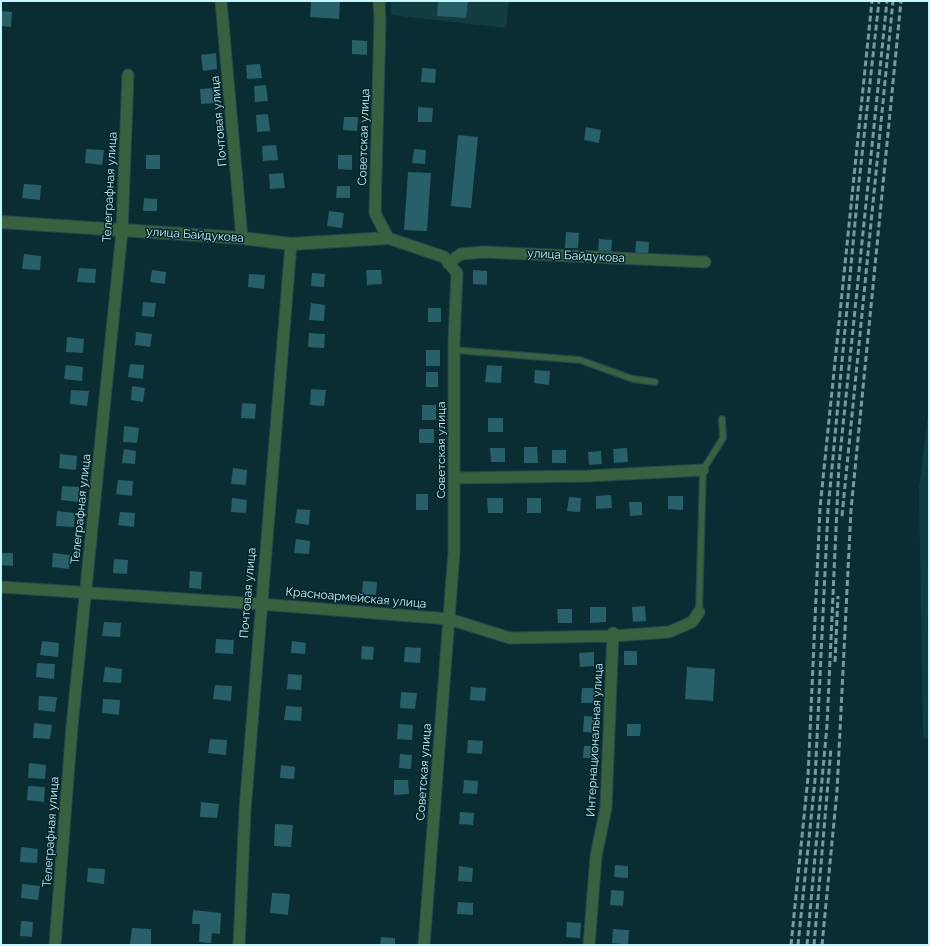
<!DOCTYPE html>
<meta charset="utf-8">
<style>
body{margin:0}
#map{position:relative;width:930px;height:946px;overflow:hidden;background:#092d32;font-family:Raleway,sans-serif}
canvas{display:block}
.frame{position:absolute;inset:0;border:2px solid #c6f6fe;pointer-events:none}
</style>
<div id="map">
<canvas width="930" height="946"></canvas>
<div class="frame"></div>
</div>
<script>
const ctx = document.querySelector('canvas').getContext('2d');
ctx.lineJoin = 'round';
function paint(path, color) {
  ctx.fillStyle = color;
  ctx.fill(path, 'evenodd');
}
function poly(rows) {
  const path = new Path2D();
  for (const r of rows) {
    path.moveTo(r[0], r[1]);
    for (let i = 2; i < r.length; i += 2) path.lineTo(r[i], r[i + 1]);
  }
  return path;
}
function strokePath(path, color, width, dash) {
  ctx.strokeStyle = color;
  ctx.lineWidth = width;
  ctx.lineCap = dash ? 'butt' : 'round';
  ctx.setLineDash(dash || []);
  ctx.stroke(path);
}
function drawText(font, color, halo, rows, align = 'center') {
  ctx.font = font + ' Raleway,sans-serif';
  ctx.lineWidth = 3;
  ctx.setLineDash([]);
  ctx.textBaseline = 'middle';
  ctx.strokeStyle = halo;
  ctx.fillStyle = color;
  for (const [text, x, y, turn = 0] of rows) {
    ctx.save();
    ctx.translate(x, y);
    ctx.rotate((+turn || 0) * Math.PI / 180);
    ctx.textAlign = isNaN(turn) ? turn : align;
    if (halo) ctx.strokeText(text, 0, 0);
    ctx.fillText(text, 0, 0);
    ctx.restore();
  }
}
const built = poly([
 [391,1,509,1,506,28,391,15],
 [929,406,929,739,923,738,919,488]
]);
const building = poly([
 [311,1,340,1,339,19,310,17],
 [438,1,468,1,466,18,437,16],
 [1,11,12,12,11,27,1,26],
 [352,40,367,41,367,55,352,54],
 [216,53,217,69,203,71,201,55],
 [260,64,262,78,247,79,246,65],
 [422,68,436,69,435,83,421,82],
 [266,85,268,101,255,102,254,86],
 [214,88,215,103,201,104,200,89],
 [418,107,433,108,432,122,418,122],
 [268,114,270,131,257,132,256,115],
 [344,117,358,117,357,131,343,130],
 [586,127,601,130,599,143,584,140],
 [458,135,478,137,471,208,451,206],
 [276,145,278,160,263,161,262,146],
 [86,149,104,150,102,165,85,163],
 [414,149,426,150,425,164,412,163],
 [146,155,160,155,160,169,146,169],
 [338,155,352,155,352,170,338,169],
 [408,172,431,173,427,231,404,230],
 [283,173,285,188,270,189,269,174],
 [24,184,41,185,40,200,22,198],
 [337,186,350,186,350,198,336,198],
 [144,198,157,199,157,211,143,211],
 [329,211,344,213,342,228,327,226],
 [566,232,579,233,578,248,565,248],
 [599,239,612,240,611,255,598,255],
 [636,241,649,242,648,258,635,258],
 [24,254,41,256,40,270,22,269],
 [79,268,96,269,95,283,77,282],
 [152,270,166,272,165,284,150,282],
 [366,270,381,270,382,284,367,285],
 [473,270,487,271,487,285,473,284],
 [312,273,325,274,324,287,311,286],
 [249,274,265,275,264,289,248,287],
 [143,302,156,303,154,317,142,316],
 [311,303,325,305,324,321,309,320],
 [428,308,441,308,441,322,428,322],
 [136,332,152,334,150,347,135,345],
 [309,333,325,334,324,348,308,347],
 [67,337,84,339,83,353,66,352],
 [426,350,440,350,440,366,426,366],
 [130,364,144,365,143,379,128,377],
 [66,365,83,367,82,381,64,379],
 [487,365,502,366,501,383,485,382],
 [535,370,550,371,549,385,534,383],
 [426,372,438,372,438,387,426,387],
 [132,386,145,388,143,402,131,400],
 [311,389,326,390,324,406,310,405],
 [71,390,89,391,87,406,70,404],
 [242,403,256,404,255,419,241,418],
 [422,405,436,405,436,420,422,420],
 [488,418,503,418,503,432,488,432],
 [124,426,139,428,137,443,123,442],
 [419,429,434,429,434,443,419,443],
 [524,447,537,447,538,463,524,463],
 [490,448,505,448,505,462,491,462],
 [627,448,628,462,614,463,613,449],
 [124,449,136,451,135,464,122,463],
 [552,450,566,450,566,463,552,463],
 [601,451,602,464,589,465,588,452],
 [60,454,77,456,76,470,59,468],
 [233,468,247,470,246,485,231,484],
 [118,480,133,481,132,496,116,494],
 [62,486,79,487,78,502,61,500],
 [416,494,428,494,428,510,416,510],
 [611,495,612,508,596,509,596,496],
 [668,496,683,496,683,510,668,509],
 [569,497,581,498,580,512,567,511],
 [232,498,247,500,246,513,231,512],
 [487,498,503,498,503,513,488,513],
 [527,498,541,498,541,513,527,513],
 [629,502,642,502,642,515,630,516],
 [297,509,310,510,309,525,295,523],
 [57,511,75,513,74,527,56,526],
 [120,512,135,513,134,527,118,525],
 [296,539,310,541,309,554,294,553],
 [1,553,13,553,13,566,1,565],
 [53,553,70,555,69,569,52,567],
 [114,559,128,560,127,574,113,573],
 [190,571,202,572,201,589,189,588],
 [363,581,377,582,376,595,362,594],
 [645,606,646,621,633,622,632,607],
 [590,607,606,607,606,622,590,623],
 [557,609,572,609,572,623,558,623],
 [104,622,121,623,120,637,102,636],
 [216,639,234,640,233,654,215,653],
 [42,641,59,643,58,657,40,655],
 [292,641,306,643,305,654,291,653],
 [362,646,374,647,373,660,361,659],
 [405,647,421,648,420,663,404,662],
 [624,651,637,651,637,665,624,665],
 [594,652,594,666,580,667,579,653],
 [37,663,55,664,54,679,36,677],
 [105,667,122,669,121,683,103,682],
 [687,667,715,669,713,701,685,699],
 [288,674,302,675,301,690,287,689],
 [215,685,232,686,231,701,213,699],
 [471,687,486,688,485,701,470,700],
 [582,688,595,688,594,703,581,703],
 [401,692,417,693,415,709,400,708],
 [39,696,57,697,55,712,38,710],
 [103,699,120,700,119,715,102,713],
 [286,706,302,707,301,721,284,720],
 [584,716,599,717,598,733,583,732],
 [34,723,52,725,50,739,33,738],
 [398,724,413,725,412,740,397,739],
 [627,724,641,724,640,736,627,736],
 [210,739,227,740,226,755,208,753],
 [468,740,483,741,482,754,467,753],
 [584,746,599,746,599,758,583,758],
 [400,754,412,755,411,769,399,768],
 [29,763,46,765,45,779,28,778],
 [281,765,295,767,294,779,280,778],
 [394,780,408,780,409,794,394,795],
 [464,780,478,781,477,794,463,793],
 [28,786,45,787,44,802,27,800],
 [201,802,219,804,217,818,200,817],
 [460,812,474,813,473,825,459,824],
 [275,824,293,825,291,847,274,846],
 [21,847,38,849,37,863,20,862],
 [615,865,628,866,628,878,614,877],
 [459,866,473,868,472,882,458,881],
 [88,868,105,869,104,884,87,882],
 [22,884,40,886,38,900,21,898],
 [611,890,624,891,623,906,610,905],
 [272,893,290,894,288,915,270,913],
 [458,902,473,903,473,915,457,914],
 [193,910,221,913,220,934,212,933,211,943,199,942,200,924,192,924],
 [21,921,33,922,32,937,20,936],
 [567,922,581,923,580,938,566,937],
 [132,928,151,929,151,945,130,944],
 [613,929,629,930,628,945,612,943],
 [381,937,395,938,395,945,380,945]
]);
const service = poly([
 [454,350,580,360,633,379,655,382],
 [699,612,703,470,723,438,722,419]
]);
const minor = poly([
 [221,1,242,238],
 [379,1,380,21,375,213,388,238,444,257,457,273,454,342,454,552,424,945],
 [448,263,461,254,484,252,705,262],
 [454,478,587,476,703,470],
 [1,587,260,604,449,619,510,638,613,636,669,632,692,622,699,612],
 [55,945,72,726,122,231,128,75],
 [239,945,245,810,291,244],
 [589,945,596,856,606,808,613,633]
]);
const tertiary = poly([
 [1,222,242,238,291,244,388,238]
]);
const rail = poly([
 [842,516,893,1],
 [835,662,838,596],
 [791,945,808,777,820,508,872,1],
 [798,945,815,780,828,510,858,191,879,1],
 [807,945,827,725,839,464,887,1],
 [814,945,831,748],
 [822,945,837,791,851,510,901,1]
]);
const streetNames = [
 ["Почтовая улица",219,121,-95],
 ["Советская улица",364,137,-88],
 ["Телеграфная улица",110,187,-87],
 ["улица Байдукова",195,235,4],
 ["улица Байдукова",576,256,3],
 ["Советская улица",441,450,-90],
 ["Телеграфная улица",81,509,-84],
 ["Почтовая улица",248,593,-85],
 ["Красноармейская улица",356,598,5],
 ["Интернациональная улица",595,740,-87],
 ["Советская улица",424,772,-86],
 ["Телеграфная улица",51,832,-86]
];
paint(built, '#133c41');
paint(building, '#276068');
strokePath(service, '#23494f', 8);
strokePath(minor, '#23494f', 13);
strokePath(tertiary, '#23494f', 14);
strokePath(service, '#39613f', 5.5);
strokePath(minor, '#39613f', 11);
strokePath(tertiary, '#39613f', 12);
strokePath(rail, '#729ca3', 3, [6, 3]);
drawText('12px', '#c6f6fe', '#002328', streetNames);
</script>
